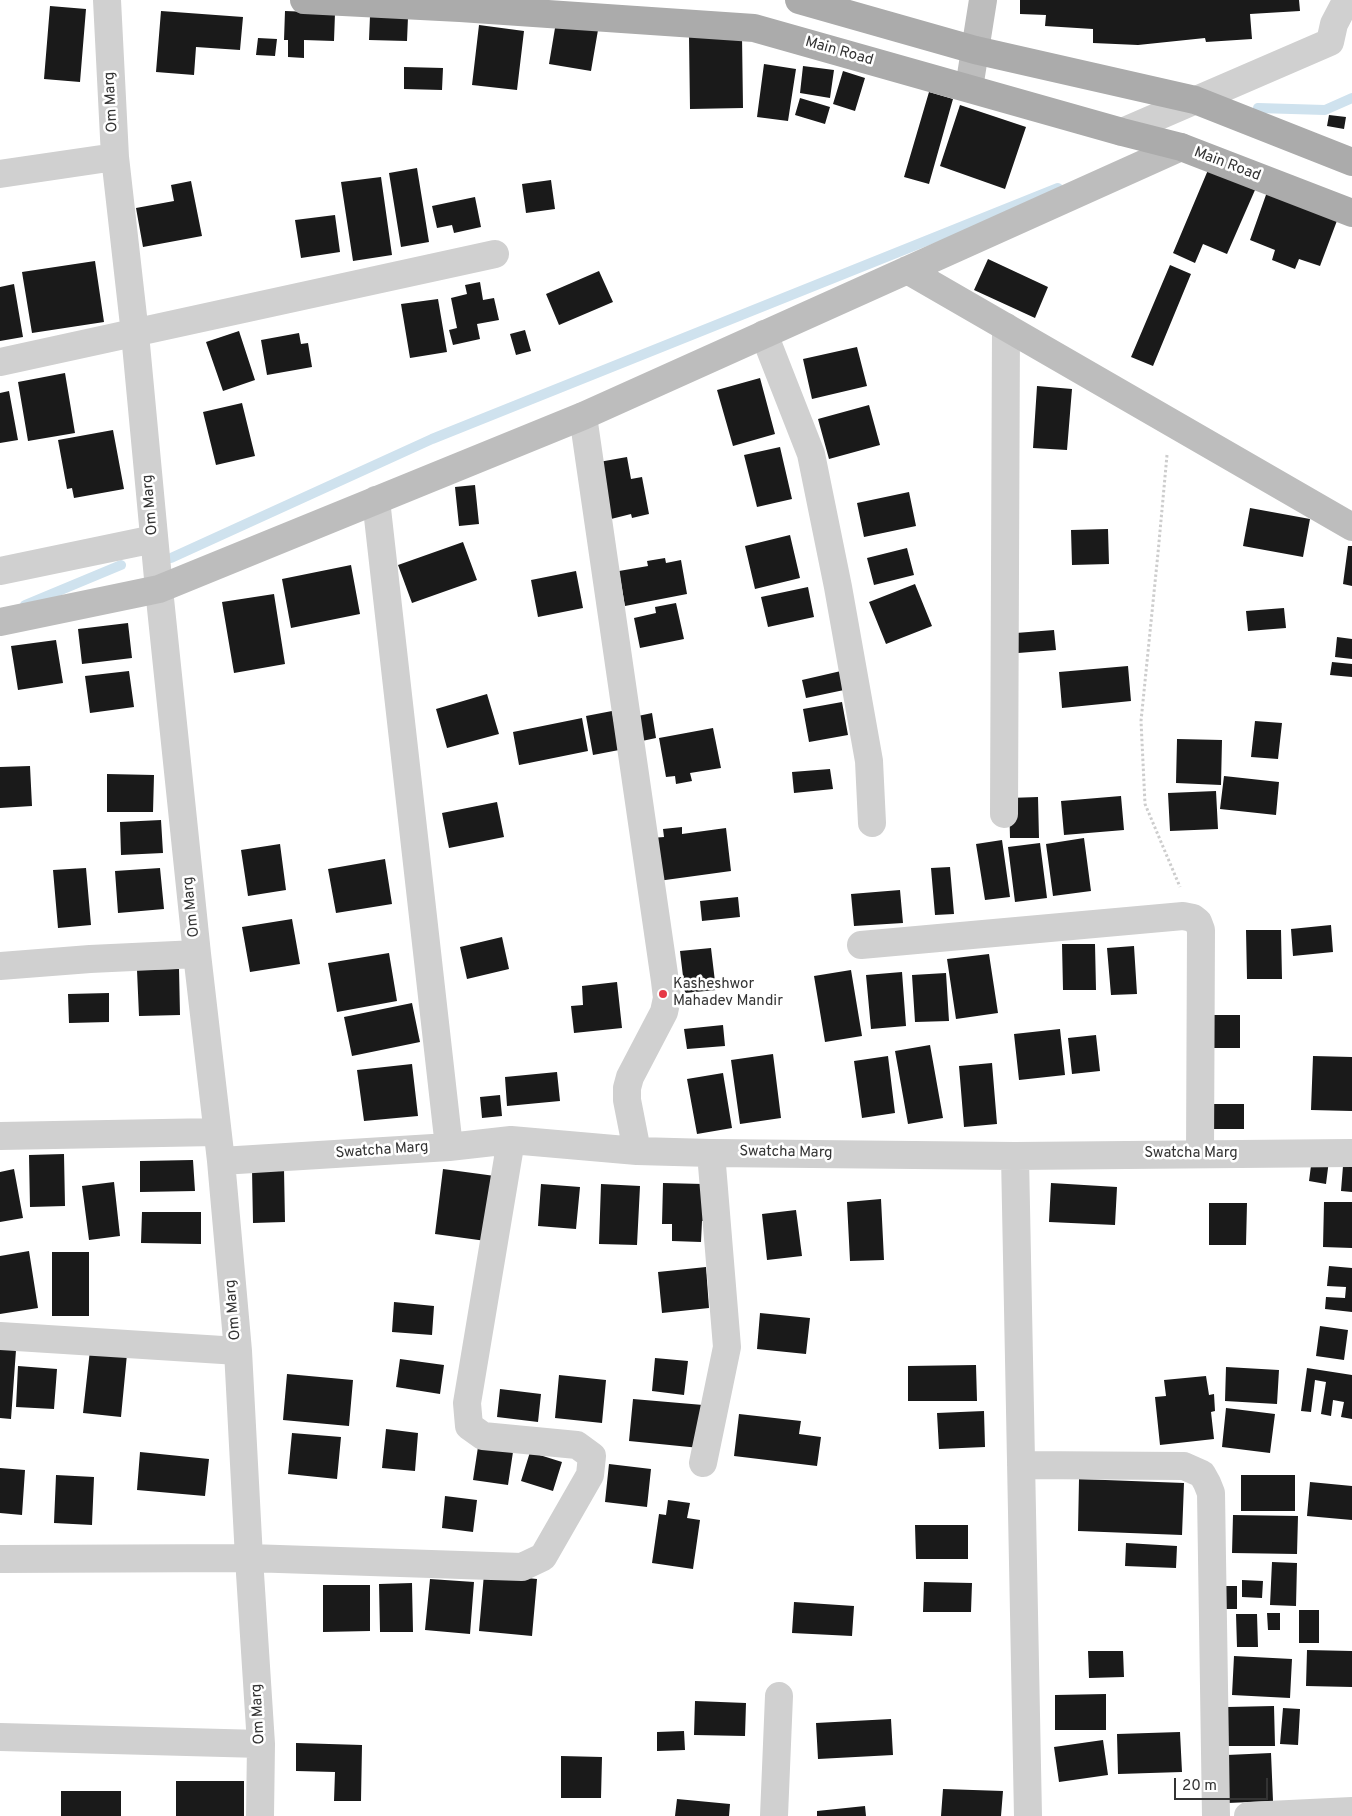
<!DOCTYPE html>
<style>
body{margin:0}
#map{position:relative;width:1352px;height:1816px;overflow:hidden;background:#fff;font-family:Overpass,sans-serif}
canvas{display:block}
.scale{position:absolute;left:1174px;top:1778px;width:94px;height:22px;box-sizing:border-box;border:2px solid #333;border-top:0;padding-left:6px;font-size:15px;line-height:18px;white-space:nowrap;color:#333;-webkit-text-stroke:4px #fff;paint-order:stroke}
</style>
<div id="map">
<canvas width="1352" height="1816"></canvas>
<div class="scale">20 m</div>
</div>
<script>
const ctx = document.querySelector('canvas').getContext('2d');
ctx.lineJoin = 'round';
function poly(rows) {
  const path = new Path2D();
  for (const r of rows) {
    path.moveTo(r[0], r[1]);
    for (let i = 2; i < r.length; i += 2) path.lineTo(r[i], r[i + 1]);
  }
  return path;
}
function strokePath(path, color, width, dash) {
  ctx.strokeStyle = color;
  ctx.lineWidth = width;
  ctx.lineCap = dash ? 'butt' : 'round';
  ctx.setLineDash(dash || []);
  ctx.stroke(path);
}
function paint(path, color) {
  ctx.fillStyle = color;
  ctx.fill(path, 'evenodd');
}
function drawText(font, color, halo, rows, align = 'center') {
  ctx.font = font + ' Overpass,sans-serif';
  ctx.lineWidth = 5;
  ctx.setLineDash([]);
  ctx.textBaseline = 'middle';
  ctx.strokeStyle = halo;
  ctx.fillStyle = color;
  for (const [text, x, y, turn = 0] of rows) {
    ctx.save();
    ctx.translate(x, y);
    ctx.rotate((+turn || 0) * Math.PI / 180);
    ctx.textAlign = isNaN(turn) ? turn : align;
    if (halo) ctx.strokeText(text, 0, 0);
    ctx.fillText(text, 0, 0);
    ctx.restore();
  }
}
const stream = poly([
 [1258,108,1325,110,1352,98],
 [171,558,432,439,1058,188],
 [25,605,121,565]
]);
const building = poly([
 [1020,0,1299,0,1300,11,1250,14,1252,39,1206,42,1205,38,1138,45,1093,43,1093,29,1045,26,1046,15,1020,14],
 [50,6,86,9,80,82,44,79],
 [161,11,243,17,240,50,196,47,194,75,156,72],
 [285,11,335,13,334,41,304,40,304,58,288,57,288,40,284,40],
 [370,16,408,17,407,41,369,40],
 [556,22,598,30,591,71,549,64],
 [479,25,524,31,517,90,472,85],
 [742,36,743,108,690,109,689,37],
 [258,38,277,39,275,56,256,55],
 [764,64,796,69,788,121,757,117],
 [803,66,834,70,830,98,800,93],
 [404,67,443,68,442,90,404,89],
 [843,71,865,78,855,111,833,104],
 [929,92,953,99,929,184,904,177],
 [800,98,830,107,825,124,795,115],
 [960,105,1026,127,1005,189,940,166],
 [1329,115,1346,117,1344,129,1327,126],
 [417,168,429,242,401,247,389,173],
 [1208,170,1255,190,1227,254,1203,244,1195,263,1173,253],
 [381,177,392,255,353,261,341,182],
 [551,180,555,209,526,213,522,184],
 [191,181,202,236,143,247,136,208,174,201,171,185],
 [1267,192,1338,218,1320,266,1299,259,1295,269,1272,260,1275,250,1250,240],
 [475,197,481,227,454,233,452,225,437,228,432,206],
 [335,215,340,252,301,258,295,220],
 [988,259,1048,287,1035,318,974,290],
 [95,261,104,322,32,333,22,272],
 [1170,265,1191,274,1153,366,1131,357],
 [599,271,613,302,559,325,546,294],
 [480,282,483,300,494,298,499,320,477,324,480,339,453,345,449,330,457,328,451,298,467,294,465,285],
 [14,284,23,337,0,341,0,287],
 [438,299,447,352,410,358,401,304],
 [525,330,531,351,516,355,510,334],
 [239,331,255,380,223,391,206,342],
 [299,333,301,344,308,343,312,367,267,375,261,340],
 [857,347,867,386,812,399,803,359],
 [65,373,75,433,28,441,18,382],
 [760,378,775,434,733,446,717,390],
 [1037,386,1072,389,1067,450,1033,448],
 [9,391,18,440,0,443,0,393],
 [242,403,255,456,216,465,203,412],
 [869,405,880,445,829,459,818,419],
 [113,430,124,489,74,498,72,488,67,489,58,440],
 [780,447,792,499,757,507,744,455],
 [627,457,631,479,642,477,649,514,632,518,631,514,611,519,599,462],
 [475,485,479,524,459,526,455,487],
 [909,492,916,526,864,537,857,503],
 [1250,508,1310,519,1303,557,1243,546],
 [1108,529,1109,564,1072,565,1071,530],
 [790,535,800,578,755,589,745,546],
 [463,542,477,580,412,603,398,565],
 [1348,546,1352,546,1352,586,1343,584],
 [907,548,914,575,874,585,867,558],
 [665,558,666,563,681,560,687,594,625,606,619,571,648,566,647,561],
 [351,565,360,614,291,628,282,579],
 [576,571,583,608,538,617,531,580],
 [915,584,932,626,886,644,869,602],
 [808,587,814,617,768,627,761,597],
 [274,594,285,664,234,673,222,602],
 [676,603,684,639,640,648,634,618,656,613,655,607],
 [1284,608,1286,628,1248,631,1246,611],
 [128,623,132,658,82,664,78,629],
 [1054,630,1056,650,1018,653,1016,633],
 [1337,637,1352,639,1352,659,1335,657],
 [56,640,63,683,18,690,11,646],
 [1332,662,1352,664,1352,677,1330,675],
 [1128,666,1131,701,1062,708,1059,672],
 [129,671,134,707,90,713,85,676],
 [841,671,844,690,806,698,802,680],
 [487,694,499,734,447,748,436,709],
 [842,702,848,735,809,742,803,709],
 [612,711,619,750,593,755,586,716],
 [652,713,656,738,642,741,638,716],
 [582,718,588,751,519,765,513,732],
 [1255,721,1282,723,1278,759,1251,757],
 [713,728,721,768,690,773,692,781,676,784,675,776,666,777,659,738],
 [1177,739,1222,740,1221,785,1176,783],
 [30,766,32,806,0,808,0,767],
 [830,769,833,789,794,793,792,772],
 [107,774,154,775,153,812,107,812],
 [1224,776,1279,782,1276,815,1220,809],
 [1216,791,1218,829,1170,831,1168,793],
 [1121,796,1124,830,1064,835,1061,801],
 [1038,797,1039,838,1010,838,1009,798],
 [497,802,504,837,449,848,442,813],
 [161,820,163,853,121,855,120,822],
 [682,827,682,834,726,828,731,871,658,881,651,838,664,837,663,829],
 [1084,838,1091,891,1053,896,1046,844],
 [1002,840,1010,897,985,900,976,844],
 [1040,843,1047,898,1015,902,1008,847],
 [280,844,286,890,248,896,241,850],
 [385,859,392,904,336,913,328,869],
 [950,867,954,914,935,915,931,868],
 [86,868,91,925,58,928,53,870],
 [160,868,164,909,118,913,115,871],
 [900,890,903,923,854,926,851,894],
 [738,897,740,917,702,921,700,901],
 [292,919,300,964,250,972,242,927],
 [1331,925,1333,952,1293,956,1291,929],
 [1246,930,1281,930,1282,979,1247,979],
 [502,937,509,969,467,979,460,947],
 [1062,944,1095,944,1096,990,1063,990],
 [1134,946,1137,994,1111,995,1107,948],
 [711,948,716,990,685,993,680,951],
 [389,953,397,1001,337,1012,328,963],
 [989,954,998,1013,956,1019,947,959],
 [179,969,180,1015,139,1016,137,970],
 [851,970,862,1036,825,1042,814,976],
 [902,972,906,1026,871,1029,866,975],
 [946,973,949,1021,915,1022,912,975],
 [617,982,622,1028,574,1033,571,1006,583,1005,582,986],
 [109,993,109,1022,69,1023,68,994],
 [412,1003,420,1042,352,1056,344,1017],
 [1212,1015,1240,1015,1240,1048,1211,1048],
 [723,1025,725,1046,687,1049,684,1029],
 [1060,1029,1065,1075,1019,1080,1014,1034],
 [1096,1035,1100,1071,1072,1074,1068,1038],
 [930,1045,943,1118,908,1124,895,1051],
 [773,1054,781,1118,740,1124,731,1060],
 [888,1056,895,1113,862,1118,854,1061],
 [1313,1056,1352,1057,1352,1111,1311,1110],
 [992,1063,997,1124,964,1127,959,1066],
 [412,1064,418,1116,364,1121,357,1070],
 [557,1072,560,1101,507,1106,505,1077],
 [723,1073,732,1128,697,1134,687,1079],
 [500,1095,502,1116,482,1118,480,1097],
 [1213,1104,1244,1104,1244,1129,1213,1129],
 [64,1154,65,1206,30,1207,29,1155],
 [1312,1158,1329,1160,1326,1184,1309,1181],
 [193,1160,195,1191,140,1192,140,1161],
 [1343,1166,1352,1166,1352,1192,1341,1191],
 [14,1169,23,1218,0,1222,0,1172],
 [252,1169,284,1169,285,1222,253,1223],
 [443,1169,495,1176,486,1241,435,1234],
 [114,1182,120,1236,89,1240,82,1186],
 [663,1183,703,1184,710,1221,702,1221,701,1242,672,1241,672,1224,662,1224],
 [1051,1183,1117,1187,1115,1225,1049,1222],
 [541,1184,580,1187,576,1229,538,1226],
 [601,1184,640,1186,637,1245,599,1244],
 [881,1199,884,1260,850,1261,847,1202],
 [1324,1202,1352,1202,1352,1248,1323,1247],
 [1209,1203,1247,1203,1246,1245,1209,1245],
 [796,1210,802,1256,767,1260,762,1214],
 [142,1212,201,1212,201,1244,141,1243],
 [29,1251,38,1308,0,1314,0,1256],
 [52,1252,89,1252,89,1316,52,1316],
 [1329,1266,1352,1268,1352,1312,1325,1309,1326,1297,1345,1298,1346,1287,1327,1286],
 [706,1267,709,1308,662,1313,658,1272],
 [394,1302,434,1306,432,1335,392,1332],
 [760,1313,810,1318,806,1354,757,1349],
 [1320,1326,1348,1330,1344,1360,1316,1356],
 [0,1349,16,1350,11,1419,0,1418],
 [90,1350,127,1354,121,1417,83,1413],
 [655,1358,688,1361,684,1395,652,1391],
 [400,1359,444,1365,440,1394,396,1387],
 [976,1365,977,1401,908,1401,908,1366],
 [18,1366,57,1369,54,1409,16,1407],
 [1226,1367,1279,1370,1277,1404,1225,1401],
 [1307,1368,1352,1375,1352,1419,1341,1417,1344,1402,1333,1400,1331,1416,1321,1414,1326,1382,1315,1380,1311,1412,1301,1411],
 [287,1374,353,1380,349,1426,283,1420],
 [559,1375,606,1380,602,1423,555,1418],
 [1206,1376,1209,1395,1214,1394,1215,1411,1211,1412,1214,1439,1160,1445,1155,1397,1166,1396,1164,1380],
 [500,1389,541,1394,538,1422,497,1417],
 [633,1399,703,1405,700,1448,629,1441],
 [1226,1408,1275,1414,1270,1453,1222,1447],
 [984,1411,985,1447,939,1449,937,1413],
 [739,1414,801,1421,799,1434,821,1437,817,1466,734,1456],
 [386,1429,418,1433,415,1471,382,1468],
 [292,1433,341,1437,337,1479,288,1474],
 [478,1447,513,1452,508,1485,473,1480],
 [140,1452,209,1459,205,1496,137,1490],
 [530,1452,562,1462,553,1491,521,1481],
 [609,1464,651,1469,647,1507,605,1502],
 [0,1468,25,1470,22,1515,0,1513],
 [56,1475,94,1477,92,1525,54,1523],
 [1241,1475,1295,1475,1295,1511,1241,1511],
 [1079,1479,1184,1483,1182,1535,1078,1531],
 [1310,1482,1352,1486,1352,1520,1307,1516],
 [445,1496,477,1500,473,1532,442,1528],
 [668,1500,690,1503,687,1518,700,1520,693,1569,652,1563,659,1514,666,1515],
 [1233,1515,1298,1516,1297,1554,1232,1553],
 [915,1525,968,1525,968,1559,916,1559],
 [1126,1543,1177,1546,1176,1568,1125,1566],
 [1272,1562,1297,1563,1296,1606,1270,1605],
 [484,1574,537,1579,532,1636,479,1631],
 [430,1579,474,1582,470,1634,425,1630],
 [1242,1580,1263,1581,1262,1598,1242,1597],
 [924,1582,972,1583,971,1612,923,1612],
 [412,1583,413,1632,380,1632,379,1584],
 [323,1585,370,1585,370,1631,323,1632],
 [1222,1586,1237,1586,1237,1609,1222,1609],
 [794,1602,854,1606,852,1636,792,1633],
 [1299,1610,1319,1610,1319,1643,1299,1643],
 [1267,1613,1280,1613,1280,1630,1268,1630],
 [1236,1614,1257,1614,1258,1647,1237,1647],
 [1307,1650,1352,1651,1352,1687,1306,1686],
 [1088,1651,1123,1651,1124,1677,1089,1678],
 [1234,1656,1292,1659,1290,1698,1232,1695],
 [1106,1694,1106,1730,1055,1730,1055,1695],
 [695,1701,746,1703,745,1736,694,1735],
 [1274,1706,1275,1746,1228,1746,1227,1707],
 [1283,1708,1300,1709,1298,1745,1280,1744],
 [891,1719,893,1755,818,1759,816,1723],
 [684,1731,685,1750,657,1751,657,1732],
 [1180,1732,1182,1772,1118,1774,1117,1734],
 [1103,1740,1108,1775,1059,1782,1054,1747],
 [296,1743,362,1745,361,1801,334,1801,335,1772,296,1771],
 [1271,1753,1273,1801,1228,1803,1227,1755],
 [561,1756,602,1757,601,1798,561,1798],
 [176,1781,244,1781,244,1816,176,1816],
 [943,1789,1003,1791,1001,1816,941,1816],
 [61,1791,121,1791,121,1816,61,1816],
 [677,1799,730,1804,729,1816,675,1816],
 [865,1806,866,1816,817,1816,817,1811]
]);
const path = poly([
 [1167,455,1158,553,1141,721,1145,804,1180,887]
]);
const street = poly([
 [107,0,115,157,135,334,159,589,197,954,221,1161,238,1351,249,1558,261,1744,260,1816],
 [1122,132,1330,42,1334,24,1345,3,1349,0],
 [0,174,115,157],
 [764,334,811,454,838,587,869,761,872,823],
 [0,362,495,254],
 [583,416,665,981,667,998,664,1012,630,1077,627,1088,627,1100,637,1151],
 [376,500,449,1147],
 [0,571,154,539],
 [1004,814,1006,327],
 [861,945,1183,916,1193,918,1198,922,1201,930,1200,1154],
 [0,966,90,959,197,954],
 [0,1136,216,1132],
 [1015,1156,1028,1816],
 [221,1161,449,1147,511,1140,637,1151,711,1153,1015,1156,1352,1153],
 [0,1336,238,1351],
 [703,1463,727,1347,711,1153],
 [1021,1465,1184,1466,1202,1474,1207,1483,1211,1493,1216,1816],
 [0,1559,249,1558,522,1567,543,1557,590,1475,592,1456,577,1445,483,1436,469,1426,467,1403,511,1140],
 [0,1737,261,1744],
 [774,1816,779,1696],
 [1248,1816,1352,1811]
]);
const secondary = poly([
 [969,88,983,0],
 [907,270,1352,527],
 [0,622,159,589,583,416,1181,147]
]);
const primary = poly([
 [304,0,460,8,754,28,1122,132,1181,147,1352,213],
 [799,0,975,50,1195,100,1352,162]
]);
const markers = [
 [663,994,5,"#e63946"]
];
const streetNames = [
 ["Main Road",839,52,16],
 ["Om Marg",112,102,-93],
 ["Main Road",1227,165,21],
 ["Om Marg",151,505,-95],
 ["Om Marg",192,907,-96],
 ["Swatcha Marg",382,1151,-4],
 ["Swatcha Marg",786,1153,1],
 ["Swatcha Marg",1191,1154],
 ["Om Marg",234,1310,-95],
 ["Om Marg",259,1714,-93]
];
const poiNames = [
 ["Kasheshwor",673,985],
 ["Mahadev Mandir",673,1002]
];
strokePath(stream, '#cfe2ee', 10);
paint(building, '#1a1a1a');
strokePath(path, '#cdcdcd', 3, [2.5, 2.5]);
strokePath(street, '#d0d0d0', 28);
strokePath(secondary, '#bdbdbd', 28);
strokePath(primary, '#ababab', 28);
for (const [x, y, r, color] of markers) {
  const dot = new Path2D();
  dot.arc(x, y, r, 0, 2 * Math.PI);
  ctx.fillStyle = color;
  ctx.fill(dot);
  strokePath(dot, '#fff', 2);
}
drawText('15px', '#333', '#fff', streetNames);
drawText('15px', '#333', '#fff', poiNames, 'left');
</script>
